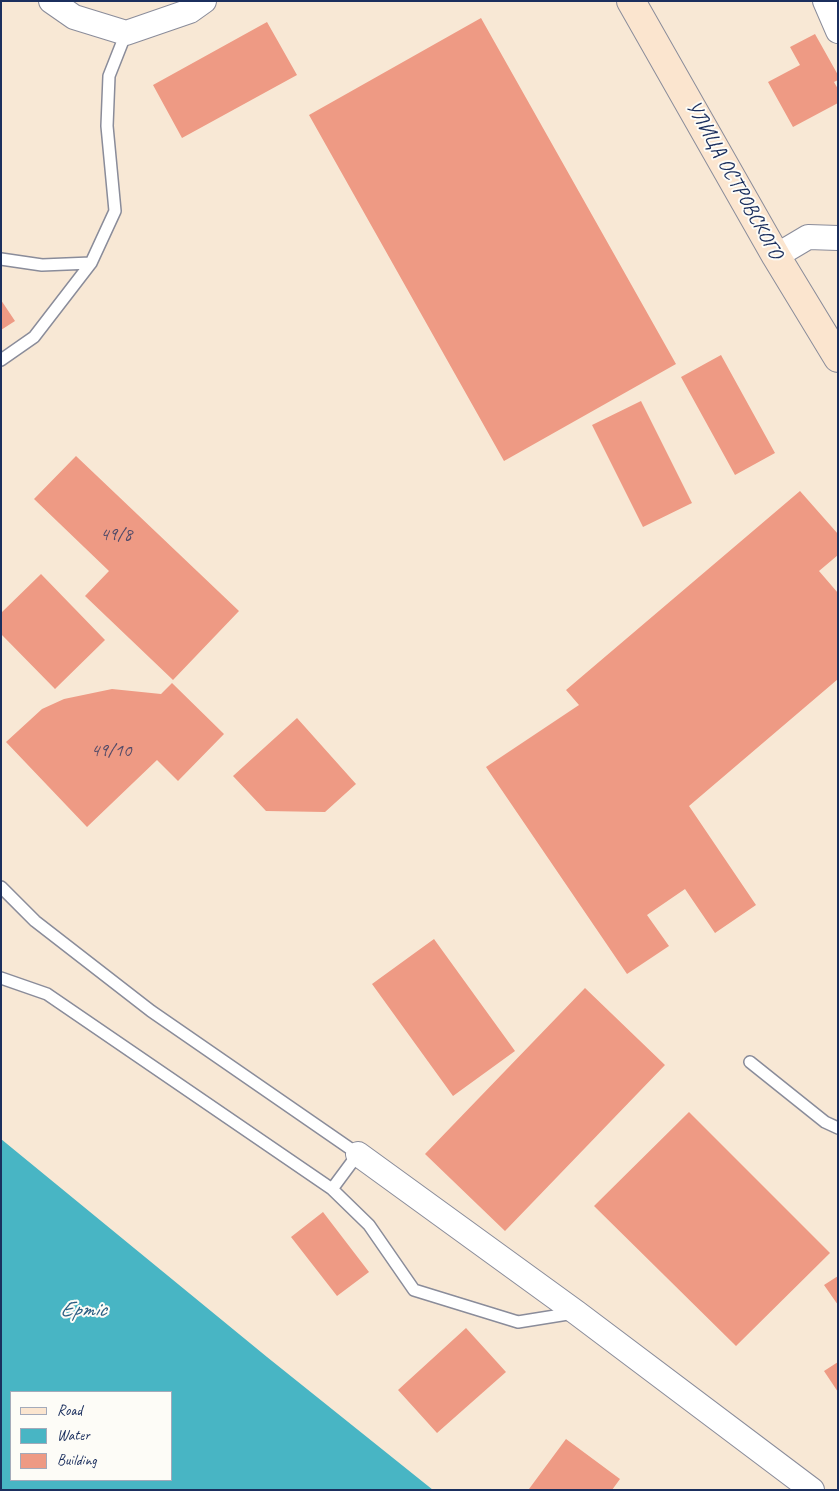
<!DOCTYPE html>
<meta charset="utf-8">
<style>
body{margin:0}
#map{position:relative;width:839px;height:1491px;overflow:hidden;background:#f8e8d5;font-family:Caveat,sans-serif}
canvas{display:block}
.frame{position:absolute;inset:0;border:2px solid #1b2f5e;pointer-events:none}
.legend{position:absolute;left:10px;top:1391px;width:162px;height:90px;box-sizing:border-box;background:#fdfcf7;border:1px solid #a3aaba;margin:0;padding:6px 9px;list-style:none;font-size:15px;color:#1b2f5e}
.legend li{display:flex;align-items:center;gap:10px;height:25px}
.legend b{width:25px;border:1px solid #a3aaba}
</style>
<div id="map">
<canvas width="839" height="1491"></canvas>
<div class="frame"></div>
<ul class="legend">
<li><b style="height:6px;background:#fbe5cf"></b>Road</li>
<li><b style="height:14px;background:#48b5c4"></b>Water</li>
<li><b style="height:14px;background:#ee9a84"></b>Building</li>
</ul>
</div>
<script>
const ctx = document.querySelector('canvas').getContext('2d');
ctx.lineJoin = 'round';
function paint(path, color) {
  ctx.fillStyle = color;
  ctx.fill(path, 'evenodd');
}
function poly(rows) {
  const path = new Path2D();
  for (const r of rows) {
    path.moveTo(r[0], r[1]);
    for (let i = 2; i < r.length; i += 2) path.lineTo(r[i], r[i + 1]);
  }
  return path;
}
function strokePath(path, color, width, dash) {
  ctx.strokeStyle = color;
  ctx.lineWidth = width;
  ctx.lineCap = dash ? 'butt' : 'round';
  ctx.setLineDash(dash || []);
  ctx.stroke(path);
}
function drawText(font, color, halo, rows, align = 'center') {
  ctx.font = font + ' Caveat,sans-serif';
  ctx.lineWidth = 4;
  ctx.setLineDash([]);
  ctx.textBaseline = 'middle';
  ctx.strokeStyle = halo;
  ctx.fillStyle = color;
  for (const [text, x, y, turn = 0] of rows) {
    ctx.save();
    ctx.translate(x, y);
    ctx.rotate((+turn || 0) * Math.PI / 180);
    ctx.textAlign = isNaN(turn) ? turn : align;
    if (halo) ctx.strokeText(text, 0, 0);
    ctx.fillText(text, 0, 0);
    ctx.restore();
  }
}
const water = poly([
 [1,1139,267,1357,433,1490,1,1490],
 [11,1392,171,1392,171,1480,11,1480]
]);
const building = poly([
 [481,18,676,364,504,461,309,115],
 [267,22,297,75,182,138,153,85],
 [815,34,838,75,838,80,834,82,838,89,838,103,793,127,768,82,800,65,790,47],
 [1,300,15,321,1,330],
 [721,355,775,453,735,475,681,377],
 [641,401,692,503,643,527,592,425],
 [76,456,239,611,173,680,85,596,109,571,34,499],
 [800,491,838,534,838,555,819,571,838,593,838,679,689,806,756,905,715,933,685,889,647,915,669,946,627,974,486,767,579,705,566,690],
 [41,574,105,640,55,689,1,634,1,613],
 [172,683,224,734,178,781,157,760,87,827,6,742,42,709,64,699,112,689,161,694],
 [297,718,356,784,325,812,266,811,233,776],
 [434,939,515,1051,453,1096,372,984],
 [585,988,665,1065,505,1231,425,1154],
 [689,1112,830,1253,736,1346,594,1206],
 [323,1212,369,1272,337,1296,291,1237],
 [838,1276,838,1305,824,1285],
 [466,1328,506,1372,437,1433,398,1390],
 [838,1362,838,1392,824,1371],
 [566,1439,620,1479,612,1490,529,1489]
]);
const service = poly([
 [1,259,42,265,91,263],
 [1,360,34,337,91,263,115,211,107,126,109,76,126,33],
 [1,887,35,921,151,1011,358,1154,332,1189,47,994,1,978],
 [750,1062,825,1122,838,1128],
 [332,1189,369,1225,414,1290,518,1322,574,1313]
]);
const minor = poly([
 [51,1,74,17,126,33,190,11,204,1],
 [825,1,838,31],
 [776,256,808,237,838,238],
 [358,1154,577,1313,812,1490]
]);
const secondary = poly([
 [631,1,776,256,838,358]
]);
const numberNames = [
 ["49/8",116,535],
 ["49/10",111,751]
];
const streetNames = [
 ["УЛИЦА ОСТРОВСКОГО",734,180,61]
];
const waterNames = [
 ["Ертіс",83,1310]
];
paint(water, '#48b5c4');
paint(building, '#ee9a84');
strokePath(service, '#8a8c9a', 14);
strokePath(minor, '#8a8c9a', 26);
strokePath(secondary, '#8a8c9a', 30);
strokePath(service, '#fff', 11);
strokePath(minor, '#fff', 24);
strokePath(secondary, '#fbe5cf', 28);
drawText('19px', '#504a68', null, numberNames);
drawText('21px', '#1b2f5e', '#fdfcf7', streetNames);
drawText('italic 22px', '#2b5e82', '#fdfcf7', waterNames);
</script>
